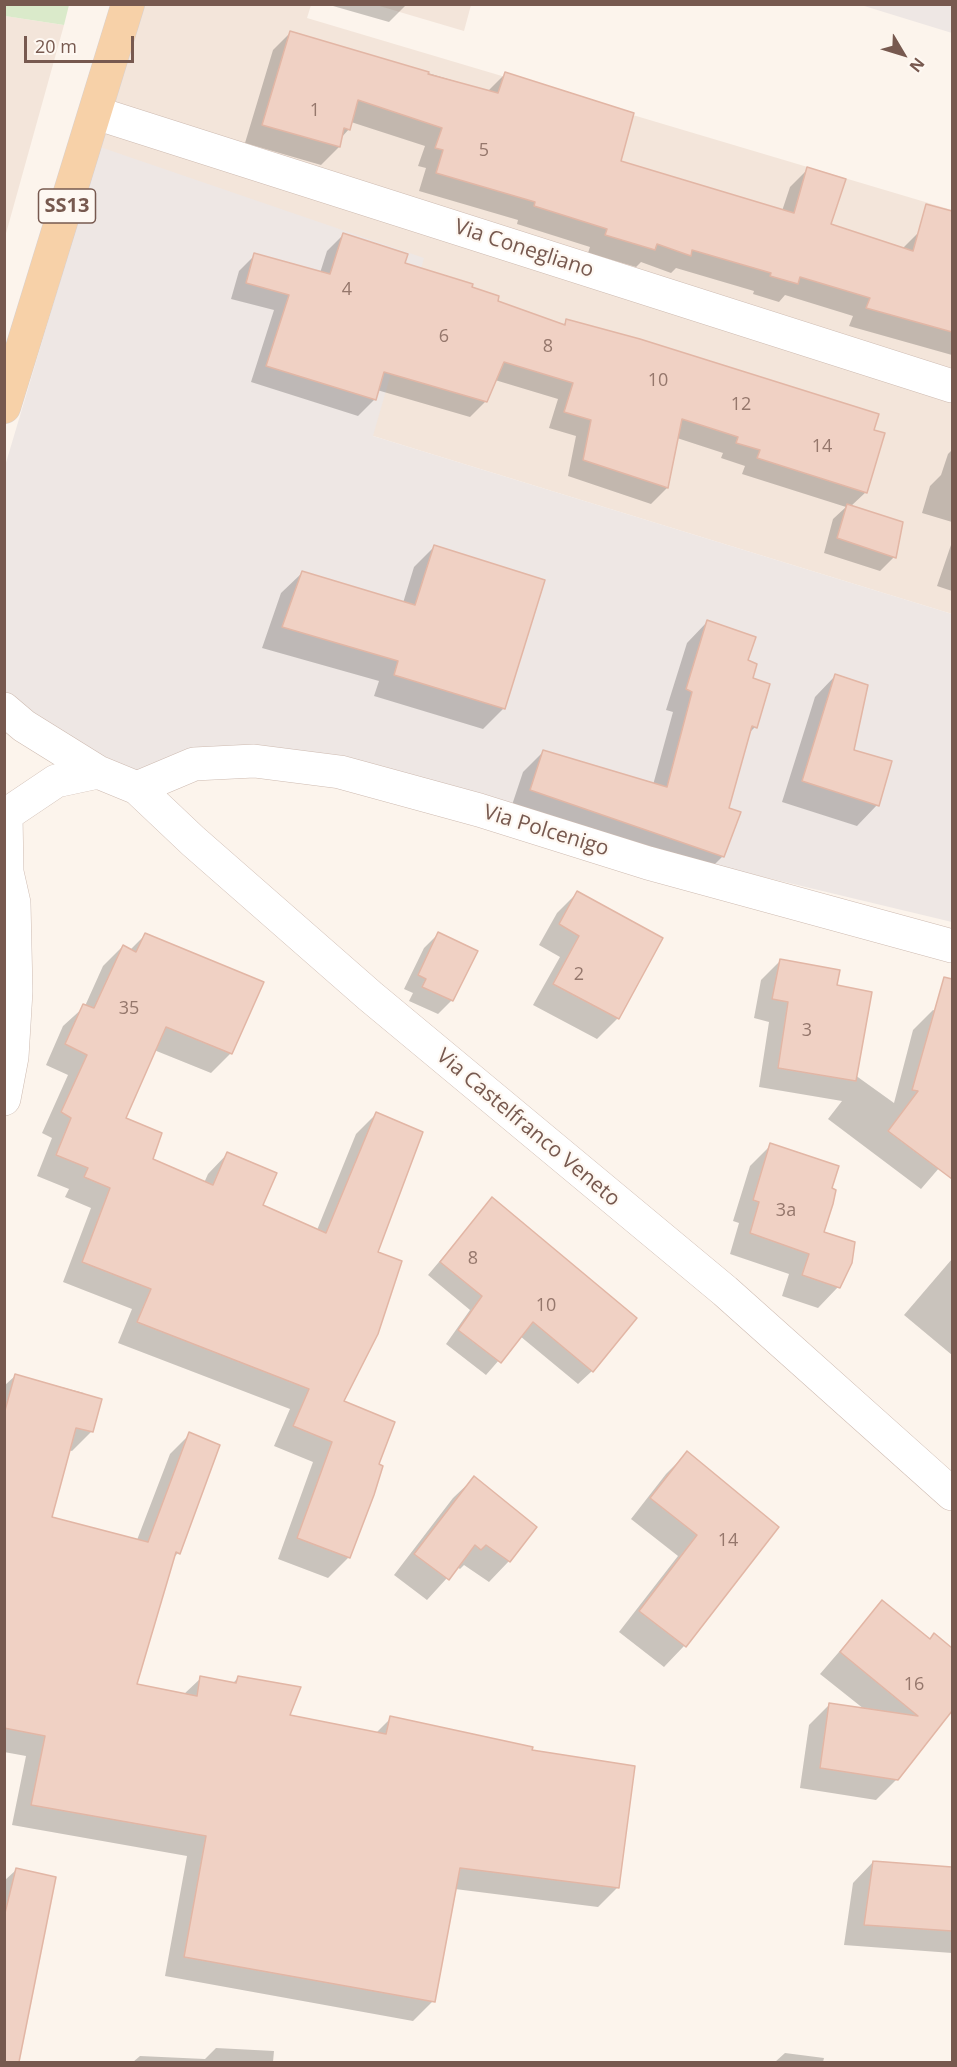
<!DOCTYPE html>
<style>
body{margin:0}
#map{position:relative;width:957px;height:2067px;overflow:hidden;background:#fcf4ec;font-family:"Open Sans",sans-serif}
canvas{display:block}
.frame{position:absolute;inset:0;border:6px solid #77594f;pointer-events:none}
.north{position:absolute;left:873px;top:24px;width:60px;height:60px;-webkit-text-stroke:4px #fef8f2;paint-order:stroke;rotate:128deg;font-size:16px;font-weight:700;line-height:24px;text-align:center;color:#77594f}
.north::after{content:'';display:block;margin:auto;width:21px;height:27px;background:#77594f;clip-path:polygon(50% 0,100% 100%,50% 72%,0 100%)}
.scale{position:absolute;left:24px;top:36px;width:110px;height:27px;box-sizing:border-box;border:3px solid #77594f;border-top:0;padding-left:8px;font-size:18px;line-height:21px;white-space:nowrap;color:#77594f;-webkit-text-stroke:4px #fef8f2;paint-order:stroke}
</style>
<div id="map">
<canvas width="957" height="2067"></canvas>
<div class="frame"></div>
<div class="north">N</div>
<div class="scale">20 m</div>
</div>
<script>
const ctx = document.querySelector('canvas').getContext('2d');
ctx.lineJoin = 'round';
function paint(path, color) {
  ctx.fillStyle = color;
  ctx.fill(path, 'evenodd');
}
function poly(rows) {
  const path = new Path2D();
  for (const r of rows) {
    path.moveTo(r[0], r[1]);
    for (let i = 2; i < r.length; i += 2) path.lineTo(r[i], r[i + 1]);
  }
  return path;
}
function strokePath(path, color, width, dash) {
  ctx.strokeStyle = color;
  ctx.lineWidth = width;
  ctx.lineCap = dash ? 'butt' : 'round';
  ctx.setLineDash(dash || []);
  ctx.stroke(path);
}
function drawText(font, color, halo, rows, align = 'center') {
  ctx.font = font + ' "Open Sans",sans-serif';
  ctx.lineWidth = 4.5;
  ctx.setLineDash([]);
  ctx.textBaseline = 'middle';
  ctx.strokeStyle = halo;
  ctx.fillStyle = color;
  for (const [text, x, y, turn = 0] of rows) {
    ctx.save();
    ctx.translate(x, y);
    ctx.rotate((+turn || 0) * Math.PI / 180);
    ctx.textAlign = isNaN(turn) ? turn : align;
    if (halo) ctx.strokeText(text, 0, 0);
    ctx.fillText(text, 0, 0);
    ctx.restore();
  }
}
const residential = poly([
 [140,5,311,5,307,18,952,210,952,614,373,436,100,147],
 [376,5,471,5,464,31],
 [5,16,64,25,5,237]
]);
const industrial = poly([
 [861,5,952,5,952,33],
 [100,147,424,258,373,436,952,614,952,922,722,867,355,761,134,777,53,733,5,692,5,466]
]);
const green = poly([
 [4,5,5,4,69,5,64,25,5,16]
]);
const shadow = poly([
 [326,4,407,4,389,22],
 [291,32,488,91,505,74,619,162,782,211,790,187,808,169,829,225,902,249,919,232,952,243,952,355,849,326,853,316,785,295,779,302,753,294,754,291,676,268,671,273,641,262,636,267,588,253,590,247,517,224,518,220,419,191,426,168,418,166,425,146,351,122,349,129,341,138,339,147,321,165,245,143,273,50],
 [343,235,404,264,470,287,496,301,562,326,567,321,872,431,866,492,851,506,894,557,880,571,824,553,833,519,846,507,742,474,745,466,721,458,723,453,677,438,667,488,651,504,568,476,576,436,549,428,558,399,495,380,486,401,470,417,377,390,374,400,358,416,251,382,274,310,231,299,239,271,255,255,320,273,327,251],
 [952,450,952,522,922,513,930,486,941,475,948,454],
 [952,542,952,591,937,586],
 [434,547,504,708,483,729,374,696,379,681,262,648,281,593,302,573,403,603,414,567],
 [707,622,746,661,752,679,755,727,748,734,727,809,723,856,702,877,510,811,523,772,543,752,653,785,673,712,666,710,687,643],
 [835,676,852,751,877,805,857,826,782,802,815,697],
 [577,893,661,938,617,1019,597,1039,533,1005,560,957,539,945,557,913],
 [438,934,452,1000,438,1014,409,1001,413,993,404,989,424,948],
 [145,935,231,1053,211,1073,154,1050,124,1119,151,1160,204,1183,208,1174,228,1153,261,1206,317,1230,356,1134,376,1114,376,1253,342,1402,377,1465,373,1494,348,1558,328,1578,278,1559,313,1462,274,1446,290,1409,118,1343,132,1309,63,1282,91,1208,65,1197,69,1189,37,1176,52,1138,42,1133,68,1075,46,1065,63,1026,85,1006,103,966,123,946,130,950],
 [781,960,835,986,855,1075,894,1103,913,1030,933,1010,952,1015,952,1125,911,1115,952,1146,952,1153,921,1189,828,1119,842,1101,759,1087,769,1022,754,1018,761,980],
 [771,1145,831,1189,822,1233,838,1287,818,1308,782,1296,789,1274,730,1254,739,1223,733,1221,750,1166],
 [492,1199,592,1371,578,1384,520,1336,486,1375,446,1344,470,1310,428,1275],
 [952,1259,952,1355,904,1315],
 [16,1375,84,1393,92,1431,72,1451,68,1450,50,1518,137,1540,170,1454,190,1434,178,1553,172,1559,135,1685,183,1695,201,1678,232,1684,238,1678,288,1716,375,1734,391,1718,618,1887,598,1907,455,1889,433,2001,413,2021,165,1976,187,1856,12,1825,26,1756,4,1752,4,1386],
 [687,1453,777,1527,684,1646,664,1667,619,1632,678,1556,631,1519,666,1474],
 [474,1478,509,1561,489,1582,464,1565,460,1569,457,1567,427,1600,394,1575,453,1498],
 [882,1602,952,1660,952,1709,897,1779,876,1800,800,1788,809,1725,830,1704,864,1709,820,1674],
 [873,1862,952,1869,952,1953,844,1945,853,1883],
 [16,1870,4,2049,4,1881],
 [216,2048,274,2051,273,2062,133,2062,140,2056,205,2059],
 [785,2053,824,2058,823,2062,775,2062]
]);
const building = poly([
 [290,31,429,72,428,74,498,93,505,72,634,113,621,161,794,213,807,167,846,179,831,224,913,251,926,204,952,211,952,332,866,308,870,298,800,277,798,284,770,276,771,273,692,250,691,256,657,244,655,250,605,235,607,229,534,206,535,202,436,173,443,150,435,148,442,128,358,100,350,130,344,128,340,147,262,125,290,31],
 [343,233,408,254,405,263,473,284,472,287,499,296,498,301,565,325,566,319,640,339,879,414,874,430,885,433,867,493,757,458,760,450,736,443,738,437,682,419,668,488,583,460,591,420,564,412,573,383,504,362,487,402,384,372,376,400,266,366,289,295,246,283,254,253,330,274,343,233],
 [847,504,903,522,896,558,837,538,847,504],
 [434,545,545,580,505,709,394,675,398,661,282,627,302,571,415,605,434,545],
 [707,620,756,637,748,660,757,664,753,678,770,684,757,728,752,726,729,808,741,812,724,857,530,790,543,750,667,787,692,692,686,689,707,620],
 [835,674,868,685,854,750,892,761,879,806,802,781,835,674],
 [577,891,663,938,619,1019,553,984,579,936,559,924,577,891],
 [438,932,478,951,453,1001,422,987,426,979,418,975,438,932],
 [145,933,264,982,232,1054,166,1027,126,1118,162,1133,153,1159,213,1185,227,1152,277,1173,263,1205,326,1233,376,1112,423,1132,378,1252,402,1261,378,1334,344,1401,395,1422,379,1464,383,1466,374,1495,350,1558,297,1538,332,1442,293,1426,309,1389,137,1322,151,1289,82,1262,110,1188,84,1177,88,1168,56,1155,71,1118,61,1112,87,1055,65,1044,83,1004,94,1008,123,945,136,952,145,933],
 [780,959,840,970,837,985,872,992,856,1081,778,1068,788,1002,772,999,780,959],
 [944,977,952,979,952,1179,888,1131,918,1091,912,1090,944,977],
 [770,1143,839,1166,832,1188,836,1190,833,1204,824,1232,855,1242,852,1263,840,1288,802,1275,809,1254,750,1233,759,1202,753,1200,770,1143],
 [492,1197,637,1318,593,1372,533,1322,501,1363,458,1330,482,1296,440,1262,492,1197],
 [15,1374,102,1399,93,1432,76,1428,52,1517,148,1542,189,1432,220,1445,180,1554,176,1552,137,1684,197,1696,200,1676,236,1683,238,1676,301,1687,290,1715,386,1734,390,1716,533,1747,532,1750,635,1766,619,1888,460,1868,435,2002,184,1957,206,1836,31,1805,45,1736,4,1728,4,1414,15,1374],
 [687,1451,779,1527,686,1647,639,1611,697,1535,650,1498,687,1451],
 [474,1476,537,1527,510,1562,486,1545,481,1550,475,1545,449,1580,414,1554,474,1476],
 [882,1600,930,1639,934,1633,952,1648,952,1711,898,1780,820,1768,829,1703,918,1716,840,1652,882,1600],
 [873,1861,952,1867,952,1931,864,1925,873,1861],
 [16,1868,56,1877,19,2062,4,2062,4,1917,16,1868]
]);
const minor = poly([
 [96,113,952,386],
 [4,709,24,726,98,772,137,788,193,841,370,996,725,1291,952,1494],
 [137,788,194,764,254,761,340,772,479,810,648,863,952,946],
 [4,816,56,781,98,772],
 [4,1099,12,1057,16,991,14,903,7,872,6,815]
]);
const major = poly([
 [4,407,128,4]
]);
const numberNames = [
 ["1",315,111],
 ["5",484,151],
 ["4",347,290],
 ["6",444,337],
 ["8",548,347],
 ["10",658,381],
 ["12",741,405],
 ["14",822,447],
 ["2",579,975],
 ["35",129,1009],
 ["3",807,1031],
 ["3a",786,1211],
 ["8",473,1259],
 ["10",546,1306],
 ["14",728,1541],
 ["16",914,1685]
];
const shields = [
 [67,206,57]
];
const shieldNames = [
 ["SS13",67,206]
];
const streetNames = [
 ["Via Conegliano",524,249,18],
 ["Via Polcenigo",546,831,17],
 ["Via Castelfranco Veneto",528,1128,40]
];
paint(residential, '#f3e5da');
paint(industrial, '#eee7e4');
paint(green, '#daeaca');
paint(shadow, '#0003');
paint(building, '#f0d1c4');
strokePath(building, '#e2b6a5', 1.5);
strokePath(minor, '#cebbb1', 34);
strokePath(major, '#d9d1ce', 34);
strokePath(minor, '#fff', 33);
strokePath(major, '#f7d1a8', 33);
drawText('18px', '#95776c', null, numberNames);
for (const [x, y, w] of shields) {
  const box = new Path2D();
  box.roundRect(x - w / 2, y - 17, w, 34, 4.5);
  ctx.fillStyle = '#fef8f2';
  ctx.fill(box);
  strokePath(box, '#77594f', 1.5);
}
drawText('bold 20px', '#77594f', null, shieldNames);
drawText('21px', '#77594f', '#fef8f2', streetNames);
</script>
